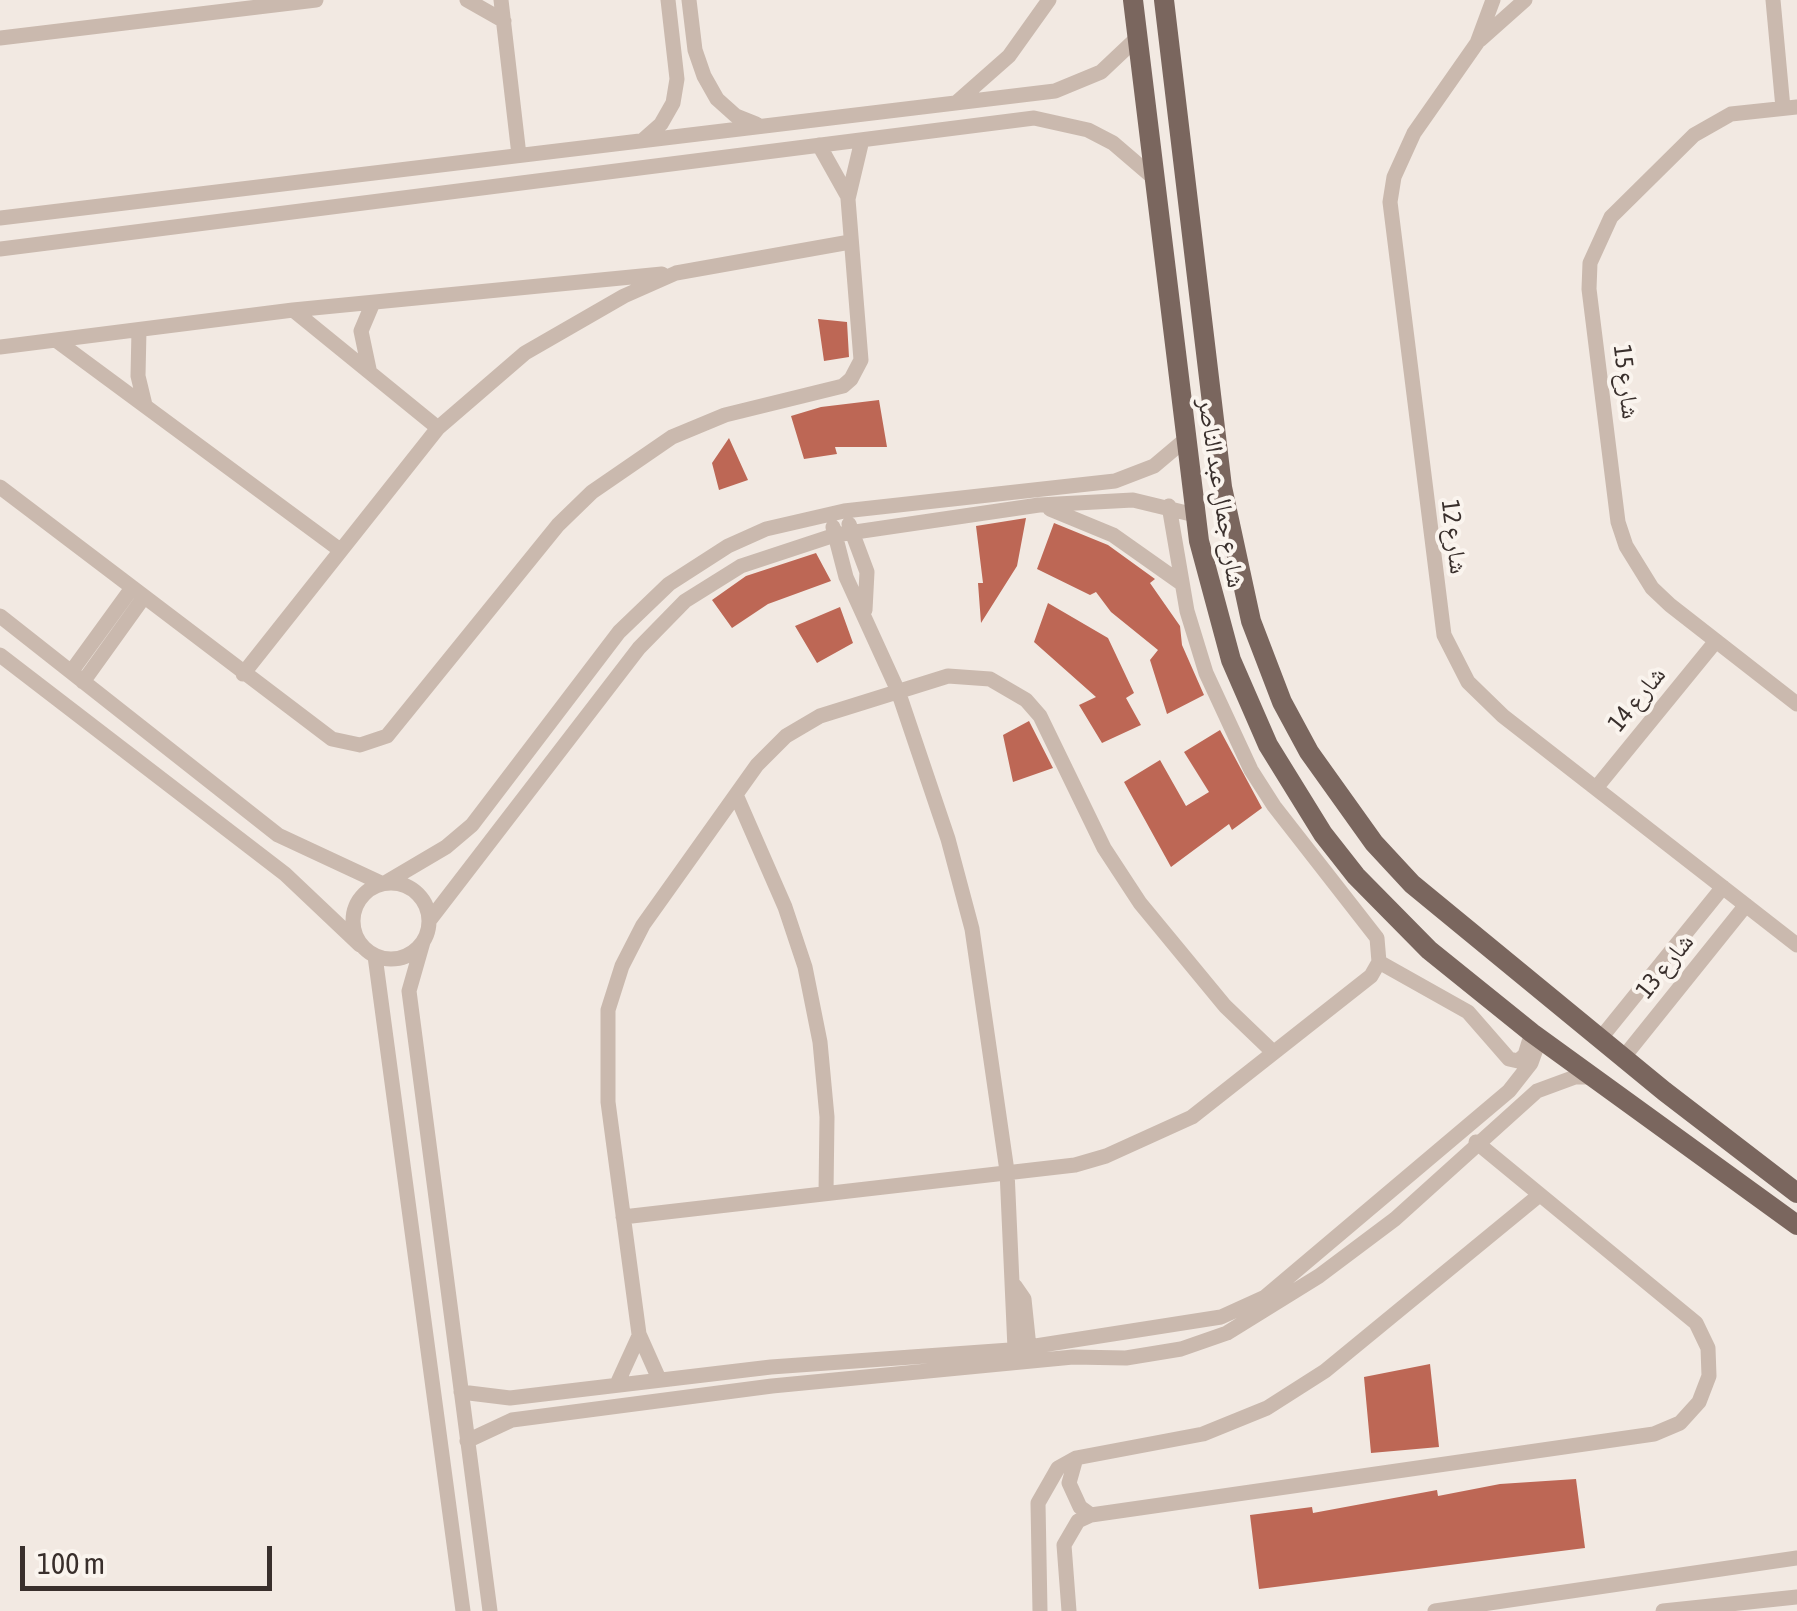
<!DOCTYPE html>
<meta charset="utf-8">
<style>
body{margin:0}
#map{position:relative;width:1797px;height:1611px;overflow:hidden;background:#f2e9e2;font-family:"Asap Condensed",sans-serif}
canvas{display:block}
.scale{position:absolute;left:20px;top:1546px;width:252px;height:45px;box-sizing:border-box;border:5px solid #392f2c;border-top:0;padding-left:12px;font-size:30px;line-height:35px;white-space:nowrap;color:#392f2c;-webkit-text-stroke:8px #faf4ee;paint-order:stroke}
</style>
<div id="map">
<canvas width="1797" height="1611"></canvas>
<div class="scale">100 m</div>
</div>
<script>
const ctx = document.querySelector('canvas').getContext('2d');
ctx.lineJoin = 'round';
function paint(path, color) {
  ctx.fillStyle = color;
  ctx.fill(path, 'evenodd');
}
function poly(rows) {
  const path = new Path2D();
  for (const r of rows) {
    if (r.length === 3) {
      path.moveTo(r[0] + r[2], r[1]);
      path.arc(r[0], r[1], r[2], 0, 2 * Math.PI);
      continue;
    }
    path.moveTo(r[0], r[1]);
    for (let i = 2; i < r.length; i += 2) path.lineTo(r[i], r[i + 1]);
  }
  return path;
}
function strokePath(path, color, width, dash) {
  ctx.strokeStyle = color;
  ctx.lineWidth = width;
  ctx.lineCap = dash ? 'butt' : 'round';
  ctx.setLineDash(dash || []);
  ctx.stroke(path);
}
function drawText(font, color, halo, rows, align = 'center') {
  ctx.font = font + ' "Asap Condensed","Noto Naskh Arabic",sans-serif';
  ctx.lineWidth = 8;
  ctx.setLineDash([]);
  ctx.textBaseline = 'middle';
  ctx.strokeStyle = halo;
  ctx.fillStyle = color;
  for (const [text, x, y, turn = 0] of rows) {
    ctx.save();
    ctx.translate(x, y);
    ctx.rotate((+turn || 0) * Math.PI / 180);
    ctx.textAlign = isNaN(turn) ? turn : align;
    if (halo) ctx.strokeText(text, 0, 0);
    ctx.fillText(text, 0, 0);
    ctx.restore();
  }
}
const building = poly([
 [818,319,847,322,849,357,824,361],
 [879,400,887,447,835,447,837,454,804,459,791,416,821,407],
 [729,438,748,480,719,490,712,463],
 [1026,518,1017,566,981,623,978,583,983,583,976,526],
 [1054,523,1108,545,1155,579,1150,583,1180,626,1182,645,1204,695,1167,714,1150,660,1158,650,1111,612,1096,592,1090,595,1037,569],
 [816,553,831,581,768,604,732,628,712,600,746,576],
 [1048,603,1108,638,1134,693,1126,698,1141,725,1102,743,1079,705,1096,697,1034,642],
 [840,607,853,643,817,663,795,626],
 [1029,721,1053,768,1013,782,1003,735],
 [1220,730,1262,808,1232,830,1229,824,1171,867,1124,782,1160,760,1186,806,1209,792,1184,752],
 [1430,1364,1439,1447,1371,1453,1364,1377],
 [1576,1479,1585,1548,1259,1589,1250,1515,1312,1507,1313,1513,1437,1490,1438,1496,1500,1484]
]);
const minor = poly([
 [467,0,504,21],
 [501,0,519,155],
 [689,0,695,50,704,76,717,99,736,116,756,124],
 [1493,0,1477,43,1414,133,1394,177,1390,202,1444,635,1468,682,1503,716,1797,945],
 [1773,0,1783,108],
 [0,38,316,0],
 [1480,40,1525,0],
 [958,101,1009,56,1049,0],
 [1797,107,1731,114,1694,135,1611,217,1590,263,1589,289,1618,522,1626,546,1652,588,1670,605,1797,704],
 [644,139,661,124,673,103,677,79,668,0],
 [819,145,847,195],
 [0,218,1055,91,1101,72,1137,38],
 [0,249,1034,118,1088,130,1113,143,1155,179],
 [293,310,438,428],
 [139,330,138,376,145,405],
 [57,341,340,550],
 [0,347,293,310,662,274],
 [369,369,361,331,372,305],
 [0,487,332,739,360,745,387,736,558,525,592,492,672,437,725,415,843,386,851,379,861,360,848,199,862,140],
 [1050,509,1113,535,1181,583],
 [849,524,867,572,865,610],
 [833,527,846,577,898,691,948,839,972,929,1007,1171,1015,1349],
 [0,616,278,835,381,883],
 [0,655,285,874,360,945],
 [71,672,132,588],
 [243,674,438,428,525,353,624,296,676,273,850,242],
 [83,682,144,597],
 [1596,788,1716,641],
 [737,797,785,907,805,967,820,1042,827,1117,826,1193],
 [391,921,38],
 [385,883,446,847,472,825,619,632,669,584,728,546,766,529,844,511,1115,481,1154,466,1186,439],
 [429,921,639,648,685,601,741,566,835,535,1039,505,1133,500,1195,515],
 [423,942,409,991,490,1611],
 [375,956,463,1611],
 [1379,962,1468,1012,1509,1059,1518,1061,1525,1055,1529,1042],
 [1600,1039,1723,887],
 [1623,1058,1746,905],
 [623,1217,1075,1165,1106,1156,1192,1117,1371,976,1379,962,1377,938,1274,806,1251,770,1206,673,1187,611,1169,506],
 [1015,1286,1024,1299,1029,1347],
 [659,1379,639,1334,608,1102,608,1010,622,966,643,925,757,765,786,736,820,716,948,676,990,679,1026,700,1040,716,1104,848,1140,903,1225,1006,1273,1052],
 [617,1384,638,1338],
 [461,1392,510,1398,771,1367,1010,1350,1221,1317,1265,1297,1509,1091,1531,1063,1540,1038],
 [467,1441,512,1420,535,1417,772,1386,1073,1357,1126,1358,1181,1349,1227,1333,1319,1276,1395,1219,1537,1091,1575,1077,1594,1077],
 [1076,1458,1069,1483,1080,1507,1091,1515],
 [1040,1611,1038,1503,1058,1468,1076,1458,1203,1434,1267,1408,1325,1371,1537,1197],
 [1069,1611,1064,1545,1078,1521,1091,1515,1654,1434,1680,1423,1699,1402,1709,1376,1708,1348,1696,1323,1476,1142],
 [1435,1611,1797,1558],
 [1663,1611,1797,1597]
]);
const major = poly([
 [1133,0,1199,541,1231,660,1268,745,1323,834,1356,876,1429,950,1532,1033,1797,1225],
 [1164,0,1222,487,1251,621,1282,702,1309,752,1374,843,1412,884,1664,1091,1797,1193]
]);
const streetNames = [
 ["شارع 15",1626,382,83],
 ["شارع جمال عبد الناصر",1221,493,81],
 ["شارع 12",1454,537,83],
 ["شارع 14",1637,699,-51],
 ["شارع 13",1665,966,-51]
];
paint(building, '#bd6755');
strokePath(minor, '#cab9ae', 15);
strokePath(major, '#7a665e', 20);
drawText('25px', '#392f2c', '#faf4ee', streetNames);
</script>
